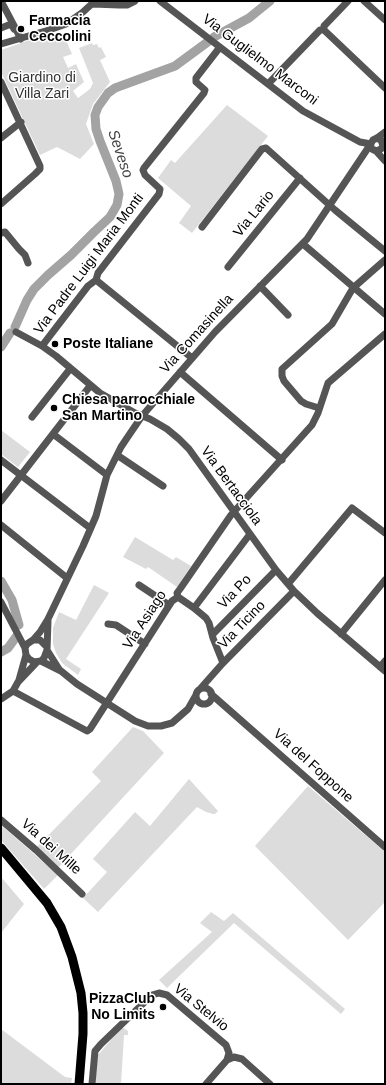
<!DOCTYPE html>
<style>
body{margin:0}
#map{position:relative;width:386px;height:1085px;overflow:hidden;background:#fff;font-family:Arial,sans-serif}
canvas{display:block}
.frame{position:absolute;inset:0;border:2px solid #000;pointer-events:none}
</style>
<div id="map">
<canvas width="386" height="1085"></canvas>
<div class="frame"></div>
</div>
<script>
const ctx = document.querySelector('canvas').getContext('2d');
ctx.lineJoin = 'round';
function paint(path, color) {
  ctx.fillStyle = color;
  ctx.fill(path, 'evenodd');
}
function poly(rows) {
  const path = new Path2D();
  for (const r of rows) {
    if (r.length === 3) {
      path.moveTo(r[0] + r[2], r[1]);
      path.arc(r[0], r[1], r[2], 0, 2 * Math.PI);
      continue;
    }
    path.moveTo(r[0], r[1]);
    for (let i = 2; i < r.length; i += 2) path.lineTo(r[i], r[i + 1]);
  }
  return path;
}
function strokePath(path, color, width, dash) {
  ctx.strokeStyle = color;
  ctx.lineWidth = width;
  ctx.lineCap = dash ? 'butt' : 'round';
  ctx.setLineDash(dash || []);
  ctx.stroke(path);
}
function drawText(font, color, halo, rows, align = 'center') {
  ctx.font = font + ' Arial,sans-serif';
  ctx.lineWidth = 3;
  ctx.setLineDash([]);
  ctx.textBaseline = 'middle';
  ctx.strokeStyle = halo;
  ctx.fillStyle = color;
  for (const [text, x, y, turn = 0] of rows) {
    ctx.save();
    ctx.translate(x, y);
    ctx.rotate((+turn || 0) * Math.PI / 180);
    ctx.textAlign = isNaN(turn) ? turn : align;
    if (halo) ctx.strokeText(text, 0, 0);
    ctx.fillText(text, 0, 0);
    ctx.restore();
  }
}
const green = poly([
 [63,33,72,54,63,57,68,68,76,64,84,82,73,91,78,98,90,89,93,83,79,48,92,43,93,45,97,44,99,48,101,47,106,57,100,60,110,82,93,104,86,124,94,144,80,159,57,147,40,155,1,72,1,50,47,34,49,38],
 [227,105,268,136,192,233,179,223,191,206,158,178,171,160,175,163],
 [1,430,30,452,18,467,1,454],
 [135,537,173,560,176,557,191,566,177,587,148,567,146,569,123,557],
 [94,585,109,593,66,659,81,669,78,675,62,663,56,653,53,644,53,628,59,612,76,620],
 [133,727,143,731,164,753,58,868,36,848,101,781,92,772],
 [189,779,218,811,215,814,213,814,206,812,197,807,98,912,83,898,107,872,93,859,92,860,135,812,150,826],
 [308,786,385,852,385,902,348,940,255,846],
 [1,825,58,875,44,889,1,840],
 [1,877,24,904,1,933],
 [211,912,224,921,233,913,345,1009,341,1014,234,923,167,988,159,980,212,932,200,923],
 [122,1027,128,1031,128,1035,124,1035,121,1084,95,1084,98,1055],
 [1,1029,65,1077,72,1078,71,1084,1,1084]
]);
const river = poly([
 [214,37,249,18,270,1],
 [15,327,27,300,34,289,48,275,71,255,94,232,110,217,117,205,119,194,116,181,100,141,96,129,95,115,98,107,108,93,115,88,175,66,209,41],
 [1,347,10,333],
 [1,581,12,600,19,625],
 [1,652,8,648,16,637]
]);
const minor = poly([
 [1,1,21,39],
 [160,1,303,111,360,142,371,144],
 [364,1,385,20],
 [93,4,119,5,127,5,135,1],
 [1,28,11,24,14,29],
 [324,30,385,88],
 [324,30,324,26,348,1],
 [1,44,49,30,66,24,83,12,95,1],
 [1,82,40,166,40,169,35,174,1,204],
 [268,84,320,30,324,30],
 [385,132,377,138,373,140,370,145,372,149,376,151,385,161],
 [1,138,21,122],
 [376,151,381,149,383,146,381,140,377,138],
 [202,227,262,149,266,148,335,210,385,251],
 [1,233,5,232,19,249,25,255,28,263],
 [303,244,385,314],
 [228,267,300,178],
 [96,280,192,358],
 [260,286,288,315],
 [16,332,42,346,56,356,100,393,135,413,150,419,167,429,179,439,189,449,276,570,294,591,317,613,385,671],
 [42,346,88,286,96,280,98,273,159,194,160,189,145,175,143,170,144,168,204,93,205,90,196,82,196,78,220,47],
 [180,372,282,460],
 [319,408,306,404,301,401,284,381,282,376,282,369,332,324,353,288,385,260],
 [32,417,70,369],
 [53,434,107,475],
 [117,455,163,486],
 [1,460,90,528],
 [1,501,90,386],
 [1,525,67,578],
 [288,584,352,508,385,533],
 [139,585,169,605],
 [178,597,177,593,180,589,231,515,312,425,318,413,328,383,385,334],
 [178,597,194,608,206,618,209,623,213,638,223,663],
 [1,602,25,648],
 [194,608,250,534],
 [108,624,116,625,145,644],
 [213,634,276,570],
 [341,634,385,580],
 [33,640,40,632,48,619,83,546,96,516,107,475,121,447,127,438,142,416,215,332,307,239,370,145],
 [46,646,40,640,33,640,27,644,25,648,26,655,29,659,34,662,41,661,44,658,47,650,48,621],
 [47,650,59,669],
 [41,661,61,671,77,684,135,721,148,726,161,726,172,723,188,709,196,695],
 [380,667,385,661],
 [19,680,26,655],
 [204,696,8],
 [200,689,223,663,294,591],
 [13,691,87,731,90,729,172,601,178,597],
 [211,694,385,847],
 [1,699,13,691,18,682,37,662],
 [1,820,36,850,82,894],
 [227,1060,234,1057,242,1059,270,1084],
 [92,1084,95,1051,101,1044,152,995,159,993,167,995,226,1045,229,1053,227,1060,206,1084]
]);
const major = poly([
 [1,848,47,903,61,927,72,957,81,993,83,1013,83,1034,79,1084]
]);
const markers = [
 [21,29,4,"#000"],
 [55,344,4,"#000"],
 [54,408,4,"#000"],
 [163,1007,4,"#000"]
];
const poiNames = [
 ["Farmacia",29,21],
 ["Ceccolini",29,37],
 ["Poste Italiane",63,344],
 ["Chiesa parrocchiale",62,400],
 ["San Martino",62,416],
 ["PizzaClub",155,999,"right"],
 ["No Limits",155,1015,"right"]
];
const streetNames = [
 ["Via Guglielmo Marconi",260,60,37],
 ["Via Lario",254,214,-51],
 ["Via Padre Luigi Maria Monti",89,264,-53],
 ["Via Comasinella",197,334,-48],
 ["Via Bertacciola",231,486,54],
 ["Via Po",235,592,-46],
 ["Via Asiago",145,620,-57],
 ["Via Ticino",242,625,-46],
 ["Via del Foppone",313,766,42],
 ["Via dei Mille",51,847,42],
 ["Via Stelvio",201,1008,39]
];
const parkNames = [
 ["Giardino di",42,78],
 ["Villa Zari",42,94]
];
const waterNames = [
 ["Seveso",120,154,71]
];
paint(green, '#dcdcdc');
strokePath(river, '#a3a3a3', 9);
strokePath(minor, '#555', 7);
strokePath(major, '#000', 9);
for (const [x, y, r, color] of markers) {
  const dot = new Path2D();
  dot.arc(x, y, r, 0, 2 * Math.PI);
  ctx.fillStyle = color;
  ctx.fill(dot);
  strokePath(dot, '#fff', 1.5);
}
drawText('bold 14px', '#000', '#fff', poiNames, 'left');
drawText('14px', '#000', '#fff', streetNames);
drawText('14px', '#333', '#fff', parkNames);
drawText('italic 15px', '#444', '#fff', waterNames);
</script>
